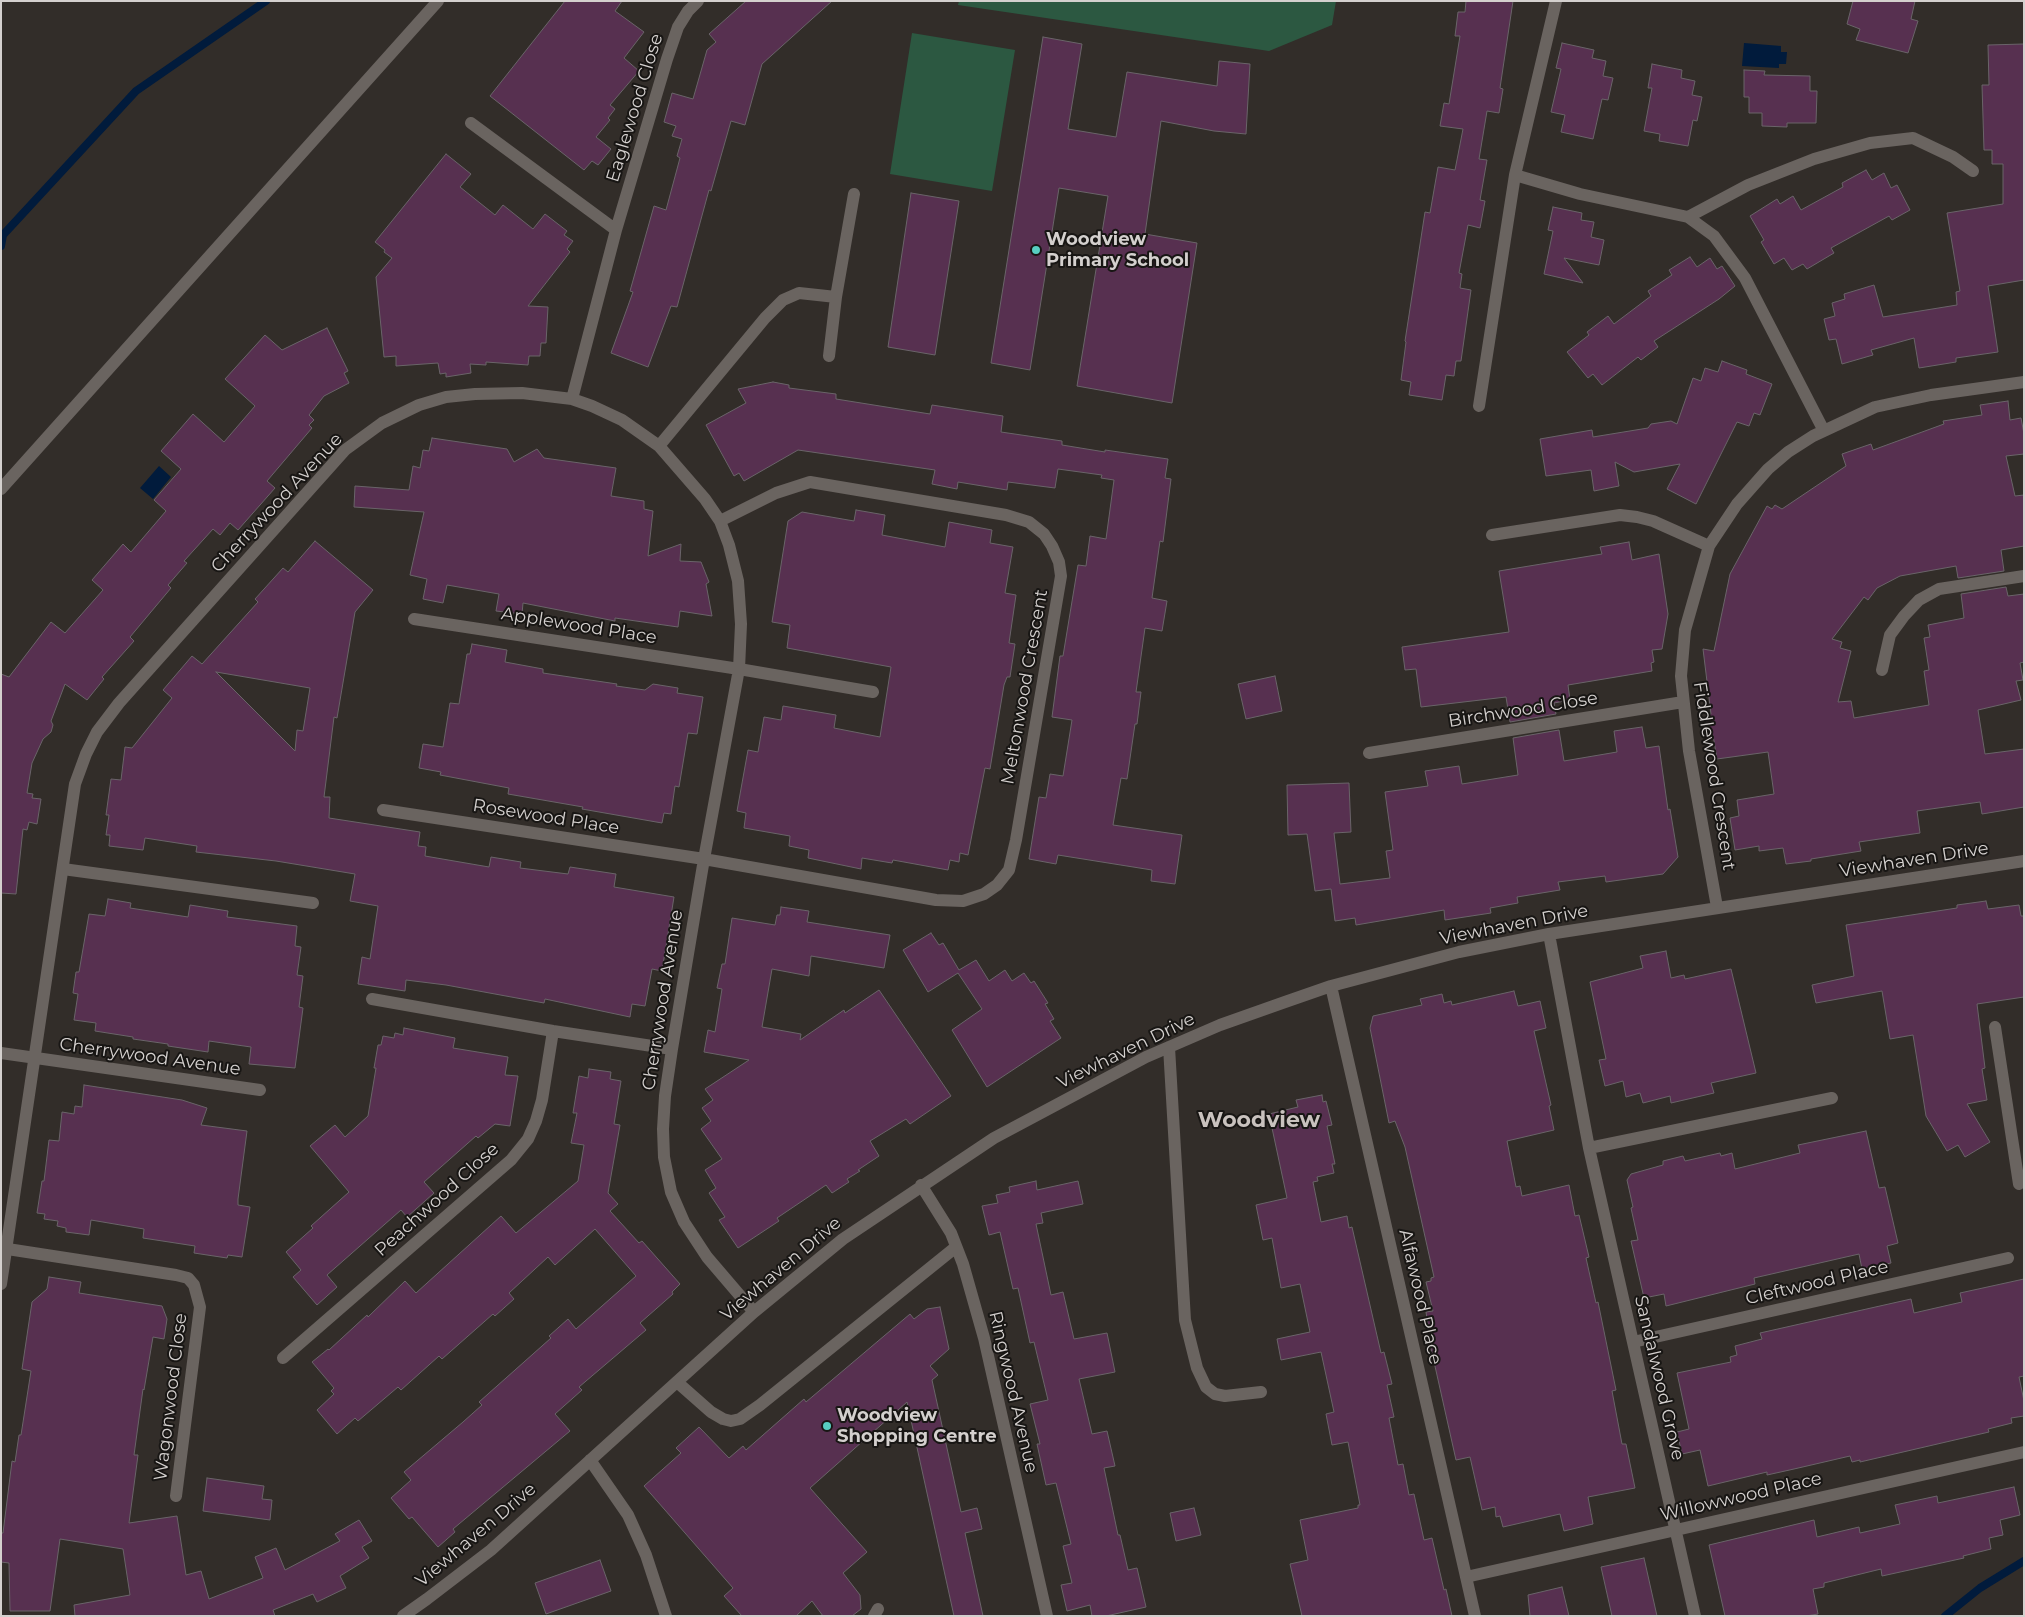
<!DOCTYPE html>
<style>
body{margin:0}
#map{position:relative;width:2025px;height:1617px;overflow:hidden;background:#322d29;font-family:Montserrat,sans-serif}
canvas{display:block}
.frame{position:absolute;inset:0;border:2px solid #d4d0ce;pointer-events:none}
</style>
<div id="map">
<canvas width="2025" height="1617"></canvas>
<div class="frame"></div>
</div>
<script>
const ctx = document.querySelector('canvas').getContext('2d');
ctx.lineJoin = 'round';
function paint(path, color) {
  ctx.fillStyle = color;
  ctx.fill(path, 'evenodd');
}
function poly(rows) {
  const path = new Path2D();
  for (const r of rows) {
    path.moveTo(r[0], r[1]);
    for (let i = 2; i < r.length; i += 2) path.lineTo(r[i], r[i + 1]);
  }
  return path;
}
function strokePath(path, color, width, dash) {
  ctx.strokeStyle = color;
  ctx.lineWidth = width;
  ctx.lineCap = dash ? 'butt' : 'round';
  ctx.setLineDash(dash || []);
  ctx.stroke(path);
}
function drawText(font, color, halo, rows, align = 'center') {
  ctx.font = font + ' Montserrat,sans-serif';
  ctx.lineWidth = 4;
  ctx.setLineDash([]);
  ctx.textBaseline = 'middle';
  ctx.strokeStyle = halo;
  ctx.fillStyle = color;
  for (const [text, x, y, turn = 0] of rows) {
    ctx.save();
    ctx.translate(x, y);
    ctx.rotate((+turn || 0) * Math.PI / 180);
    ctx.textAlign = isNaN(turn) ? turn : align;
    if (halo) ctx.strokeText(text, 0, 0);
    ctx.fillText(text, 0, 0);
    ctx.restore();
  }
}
const green = poly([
 [959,1,1336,1,1332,25,1269,51,958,5],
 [912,33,1015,50,992,191,890,174]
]);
const water = poly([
 [1744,43,1781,46,1781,52,1787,52,1786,64,1779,64,1779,68,1742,66],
 [159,466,171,477,153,499,140,488]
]);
const stream = poly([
 [1,235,3,235,136,91,266,1],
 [1,246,3,235],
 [1945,1616,1980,1588,2024,1561]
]);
const building = poly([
 [565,1,622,1,615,11,644,32,624,58,639,71,610,105,615,109,608,118,610,120,596,137,611,149,598,165,592,161,584,170,490,96,565,1],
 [746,1,832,1,762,64,745,125,731,121,711,191,709,190,677,307,671,306,648,367,611,353,633,292,630,291,654,206,666,210,680,158,677,156,682,139,672,136,676,126,664,122,672,93,693,99,707,50,716,42,709,34,746,1],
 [1466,1,1513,1,1500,88,1503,89,1499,113,1487,111,1479,159,1487,160,1480,200,1485,201,1480,228,1468,225,1459,273,1462,274,1460,288,1471,290,1461,361,1456,361,1454,376,1446,375,1442,400,1409,395,1411,382,1401,380,1406,342,1405,341,1425,212,1430,213,1438,167,1455,170,1463,129,1440,126,1444,103,1449,104,1460,36,1455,36,1458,12,1465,12,1466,1],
 [1853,1,1915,1,1911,19,1918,21,1908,53,1856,40,1860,29,1847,24,1853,1],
 [1043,37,1082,44,1068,129,1116,137,1127,72,1217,86,1219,61,1250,64,1246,134,1214,131,1161,121,1145,234,1197,243,1172,403,1077,386,1108,196,1059,188,1030,370,991,363,1043,37],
 [1562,43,1594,50,1592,58,1606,61,1603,76,1613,78,1608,100,1602,99,1593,139,1561,132,1565,115,1551,112,1561,69,1556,68,1562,43],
 [2024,44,2024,280,1988,286,1998,352,1956,358,1956,362,1919,368,1914,338,1871,350,1873,355,1842,364,1836,339,1829,340,1824,319,1835,316,1832,303,1845,299,1844,294,1874,285,1883,317,1957,305,1956,292,1960,291,1947,213,2003,204,2003,164,1992,164,1992,150,1984,150,1982,85,1989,85,1988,45,2024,44],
 [1652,64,1682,70,1681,78,1695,81,1692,95,1702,97,1697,121,1693,120,1688,146,1659,141,1660,134,1644,131,1652,88,1648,88,1652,64],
 [1744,70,1765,71,1764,75,1810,76,1810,91,1817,91,1816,123,1787,123,1787,127,1762,126,1762,113,1749,113,1749,97,1744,97,1744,70],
 [446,154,471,174,460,187,495,215,503,205,533,229,545,214,567,231,564,235,573,241,567,249,570,252,528,306,548,307,546,343,541,343,540,356,529,356,528,365,486,362,486,365,470,364,471,373,446,377,446,373,440,374,438,363,396,366,396,356,384,357,376,277,392,258,384,252,385,250,375,242,446,154],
 [1866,170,1872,180,1884,173,1891,188,1897,185,1910,210,1892,220,1889,216,1831,248,1834,253,1807,269,1803,264,1792,270,1784,258,1774,264,1761,242,1764,240,1750,216,1777,199,1780,204,1793,196,1801,210,1843,187,1842,183,1866,170],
 [911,193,959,201,935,355,888,347,911,193],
 [1553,207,1582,213,1581,220,1594,222,1591,237,1604,240,1599,265,1564,258,1583,283,1544,274,1553,231,1548,230,1553,207],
 [1690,257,1697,267,1710,258,1717,269,1722,266,1735,286,1719,299,1654,341,1658,347,1641,360,1638,357,1602,385,1593,374,1588,378,1567,352,1589,335,1587,332,1608,316,1614,324,1651,296,1648,291,1672,275,1669,270,1690,257],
 [327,328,348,371,344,373,349,383,324,396,309,415,314,420,309,425,312,428,267,481,275,488,238,530,230,523,220,535,213,529,184,561,187,563,168,585,171,588,130,637,134,641,102,677,104,679,87,700,65,684,51,721,53,725,51,732,43,739,32,763,27,793,33,794,32,798,41,799,37,824,29,822,27,830,23,829,16,894,1,893,1,674,9,677,51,622,65,633,103,590,92,580,123,544,131,552,166,511,154,500,181,469,161,451,193,414,224,442,255,406,225,379,265,335,282,350,327,328],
 [1722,361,1747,370,1746,374,1772,384,1760,415,1754,413,1749,426,1737,422,1696,504,1667,489,1680,464,1634,472,1615,462,1619,486,1594,491,1591,470,1546,476,1540,439,1592,430,1593,437,1648,428,1651,424,1671,421,1677,424,1693,378,1701,381,1705,368,1718,372,1722,361],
 [773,382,789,385,789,388,836,394,836,399,930,414,932,405,1003,416,1001,432,1062,441,1062,445,1105,452,1105,450,1168,459,1165,478,1171,479,1163,542,1160,541,1152,598,1167,601,1162,631,1145,628,1136,692,1141,692,1137,724,1135,724,1127,779,1121,778,1113,825,1182,835,1175,884,1151,881,1152,870,1058,855,1056,864,1029,859,1039,797,1046,798,1050,774,1063,776,1072,720,1052,717,1060,656,1063,656,1078,565,1086,566,1090,536,1106,539,1114,480,1101,478,1102,475,1058,469,1055,488,1008,482,1007,490,958,482,957,489,932,484,935,470,798,450,744,481,739,473,734,476,706,425,746,403,738,389,773,382],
 [2008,401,2010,420,2021,418,2024,434,2024,454,2006,456,2015,496,2024,495,2024,546,2001,550,2004,571,1958,578,1956,566,1900,576,1877,588,1868,600,1864,597,1832,639,1842,642,1840,648,1851,651,1838,702,1851,701,1854,718,1929,705,1924,671,1929,670,1924,638,1930,637,1928,625,1964,618,1961,594,2006,587,2008,596,2024,594,2024,662,2020,663,2023,680,2016,681,2021,700,1978,710,1985,754,2024,749,2024,807,1982,814,1980,802,1917,811,1920,833,1859,842,1861,851,1811,859,1811,861,1786,864,1783,848,1759,851,1759,846,1735,850,1730,818,1739,816,1737,800,1774,794,1768,752,1717,759,1713,735,1708,735,1706,714,1711,714,1703,649,1714,651,1730,574,1767,506,1772,509,1775,505,1782,509,1846,466,1842,454,1871,444,1873,450,1944,424,1943,421,1982,415,1980,405,2008,401],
 [432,438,507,449,514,462,537,449,544,458,616,468,611,496,644,501,644,509,653,511,648,556,681,544,680,561,701,562,709,582,706,584,712,616,680,611,678,627,615,618,615,621,523,603,522,614,496,611,499,594,447,585,443,603,423,599,427,579,410,575,424,512,354,507,355,486,409,490,413,466,420,468,423,450,429,451,432,438],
 [856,510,885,515,882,535,945,547,949,522,992,530,990,543,1013,547,1005,593,1016,595,1009,643,1015,644,1010,677,1007,677,1004,685,990,769,985,768,968,855,960,853,959,862,950,860,948,870,893,860,892,863,862,858,861,869,808,858,809,850,789,846,790,836,744,828,746,813,737,811,748,750,758,752,764,717,781,720,783,706,836,715,834,728,880,737,891,667,787,648,790,625,772,622,788,521,802,512,854,521,856,510],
 [315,541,373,590,355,612,337,718,334,717,324,797,330,797,329,818,420,832,418,846,426,847,425,856,489,867,491,857,521,862,520,868,568,874,570,867,616,874,614,887,674,897,662,971,652,969,645,1006,632,1004,630,1017,545,999,544,1003,446,985,406,980,405,991,358,984,362,957,370,959,378,906,350,901,355,874,276,861,196,852,197,846,145,838,143,850,109,846,110,835,106,835,109,815,106,815,111,779,121,780,125,747,132,748,172,698,163,690,192,656,202,664,258,602,255,599,283,568,288,572,315,541],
 [216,672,310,688,303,731,297,730,295,751,216,672],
 [1629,542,1632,560,1659,554,1668,614,1662,649,1652,650,1654,662,1651,663,1652,671,1568,685,1570,700,1554,703,1556,714,1510,722,1506,697,1421,707,1416,669,1405,670,1402,647,1509,632,1499,571,1602,554,1600,547,1629,542],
 [472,644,507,650,505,662,543,669,543,673,617,684,616,686,645,690,653,684,678,688,677,693,703,697,697,734,688,733,679,787,675,786,671,814,664,813,662,823,582,809,583,807,508,794,509,788,440,775,441,772,419,768,423,744,443,747,450,703,459,704,467,654,470,654,472,644],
 [1275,676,1282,711,1246,719,1238,684,1275,676],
 [1642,727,1646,748,1659,746,1668,810,1670,809,1678,857,1663,874,1606,882,1605,876,1558,882,1560,890,1517,897,1518,903,1490,908,1491,913,1445,920,1444,910,1356,925,1355,918,1335,921,1331,889,1315,891,1307,834,1288,835,1287,785,1349,783,1351,832,1334,833,1340,884,1390,878,1386,851,1393,850,1385,792,1428,786,1425,771,1459,766,1462,784,1518,775,1513,738,1559,730,1564,761,1617,752,1614,731,1642,727],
 [108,899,131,903,130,908,188,917,190,905,228,911,227,917,297,926,295,946,301,947,297,975,303,976,299,1007,303,1008,295,1068,249,1064,251,1047,209,1041,208,1052,168,1046,168,1044,133,1039,133,1037,95,1031,96,1023,74,1020,78,994,73,993,76,972,79,972,89,914,105,916,108,899],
 [1986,901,1988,909,2019,905,2021,916,2024,916,2024,997,1977,1004,1985,1068,1982,1069,1987,1100,1967,1104,1990,1142,1965,1157,1958,1145,1947,1151,1926,1116,1913,1035,1890,1039,1882,991,1816,1003,1812,985,1854,976,1846,925,1957,908,1957,905,1986,901],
 [781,907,809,911,807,922,890,935,884,968,811,956,809,976,772,969,762,1027,801,1034,800,1040,844,1010,845,1013,879,990,951,1096,910,1124,906,1119,870,1141,879,1156,858,1170,860,1171,847,1179,849,1182,832,1193,826,1185,777,1218,779,1221,738,1248,719,1220,725,1217,709,1193,716,1188,705,1170,722,1159,701,1129,711,1121,702,1108,713,1100,705,1089,749,1060,704,1052,708,1030,715,1032,722,989,717,988,722,964,725,964,732,918,775,925,777,915,780,915,781,907],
 [931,933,939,945,943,943,959,970,976,960,989,981,1005,970,1012,981,1024,973,1031,983,1034,981,1048,1003,1045,1004,1054,1019,1050,1021,1061,1038,987,1087,952,1030,982,1009,958,973,928,992,903,950,931,933],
 [1666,951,1671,978,1684,975,1685,979,1731,969,1756,1073,1711,1083,1714,1093,1671,1103,1670,1096,1643,1103,1640,1093,1626,1097,1623,1081,1605,1086,1599,1060,1606,1059,1590,982,1643,968,1640,956,1666,951],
 [1514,991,1518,1006,1540,1001,1546,1028,1534,1031,1551,1105,1549,1106,1554,1130,1507,1141,1516,1187,1520,1186,1522,1196,1569,1185,1575,1216,1579,1215,1589,1257,1586,1258,1596,1303,1598,1302,1616,1390,1612,1391,1622,1444,1626,1444,1635,1488,1588,1497,1593,1524,1564,1531,1560,1514,1503,1527,1500,1516,1496,1517,1495,1507,1482,1510,1470,1457,1456,1460,1426,1326,1428,1325,1426,1312,1433,1311,1426,1282,1431,1281,1431,1278,1434,1277,1405,1147,1395,1121,1389,1123,1370,1028,1373,1016,1422,1005,1420,999,1442,994,1444,1003,1451,1001,1452,1005,1514,991],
 [404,1028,455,1038,453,1048,508,1057,505,1075,518,1076,510,1126,495,1124,478,1138,476,1136,424,1182,434,1193,407,1217,401,1210,327,1275,337,1287,317,1305,293,1277,301,1270,286,1252,313,1228,311,1226,349,1192,310,1146,335,1125,345,1137,368,1116,376,1068,374,1068,378,1045,381,1045,383,1036,394,1038,395,1033,403,1035,404,1028],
 [589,1069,611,1072,610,1079,621,1081,614,1124,620,1125,608,1193,618,1204,610,1211,639,1243,642,1241,680,1284,672,1292,673,1294,640,1323,646,1330,579,1387,582,1390,555,1414,570,1431,453,1529,455,1532,438,1547,412,1517,409,1519,391,1498,411,1480,404,1472,463,1422,482,1405,479,1402,551,1338,549,1336,568,1319,576,1329,636,1276,595,1229,555,1265,548,1257,509,1293,514,1299,495,1316,493,1314,442,1359,439,1356,401,1390,398,1387,358,1421,355,1418,337,1434,317,1410,334,1394,331,1391,334,1388,312,1362,328,1349,329,1350,367,1315,368,1317,405,1281,416,1293,501,1216,516,1233,578,1181,584,1145,571,1143,577,1113,573,1113,579,1076,588,1078,589,1069],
 [84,1085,182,1100,207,1108,201,1125,247,1131,238,1199,238,1205,250,1207,242,1257,228,1255,227,1258,194,1253,195,1246,143,1238,144,1229,91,1220,89,1235,66,1232,66,1228,57,1226,58,1221,44,1219,45,1214,37,1213,42,1181,44,1181,49,1140,59,1141,62,1112,74,1114,75,1106,82,1107,84,1085],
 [1322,1095,1323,1102,1326,1101,1332,1125,1327,1126,1335,1164,1332,1164,1334,1173,1317,1177,1318,1181,1313,1182,1321,1222,1347,1216,1349,1228,1352,1227,1381,1353,1384,1352,1392,1384,1387,1385,1394,1417,1389,1418,1398,1465,1403,1464,1409,1495,1414,1494,1424,1540,1432,1538,1444,1590,1446,1589,1452,1616,1302,1616,1290,1564,1308,1560,1300,1520,1358,1508,1358,1505,1360,1505,1348,1442,1332,1445,1326,1414,1334,1412,1321,1352,1281,1360,1277,1339,1310,1332,1300,1284,1281,1288,1272,1238,1263,1240,1256,1205,1287,1198,1269,1114,1298,1107,1296,1100,1322,1095],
 [1866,1131,1879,1188,1885,1187,1898,1243,1887,1246,1891,1263,1862,1269,1859,1254,1754,1278,1755,1284,1666,1306,1664,1294,1644,1298,1631,1241,1638,1240,1631,1208,1633,1207,1627,1180,1631,1174,1663,1165,1663,1161,1683,1156,1685,1161,1720,1153,1721,1156,1732,1153,1735,1169,1800,1153,1798,1145,1866,1131],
 [1036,1181,1037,1190,1078,1181,1083,1204,1041,1213,1043,1223,1036,1224,1051,1295,1063,1292,1074,1339,1107,1333,1115,1372,1079,1379,1092,1434,1107,1431,1115,1466,1104,1468,1118,1535,1120,1535,1128,1570,1137,1568,1146,1607,1106,1616,1092,1616,1090,1605,1067,1611,1061,1585,1072,1583,1063,1546,1071,1544,1056,1483,1046,1485,1037,1444,1040,1444,1030,1404,1048,1400,1034,1342,1030,1343,1018,1288,1013,1289,1000,1232,989,1235,982,1206,998,1203,996,1195,1010,1192,1009,1187,1036,1181],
 [49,1277,81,1282,79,1293,162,1306,167,1319,164,1339,153,1337,144,1390,143,1389,134,1455,138,1455,129,1523,177,1516,186,1575,201,1571,209,1599,263,1578,255,1557,276,1548,285,1570,340,1541,335,1534,359,1520,372,1541,362,1547,369,1558,340,1576,346,1588,317,1602,313,1594,273,1610,275,1616,75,1616,74,1605,130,1595,123,1549,60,1539,50,1611,10,1611,9,1563,1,1562,1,1533,3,1533,12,1461,15,1462,19,1435,21,1435,31,1371,22,1369,32,1302,47,1289,49,1277],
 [2024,1279,2024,1376,2019,1377,2024,1401,2024,1416,2011,1418,2012,1423,1988,1429,1989,1432,1860,1462,1860,1460,1852,1462,1850,1456,1794,1469,1767,1475,1767,1472,1708,1486,1700,1450,1682,1454,1677,1432,1689,1429,1677,1373,1731,1362,1730,1357,1737,1355,1735,1346,1762,1339,1760,1333,1911,1299,1914,1313,1962,1302,1960,1293,2024,1279],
 [940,1307,949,1349,930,1366,938,1375,932,1380,961,1512,977,1508,982,1529,965,1533,983,1616,954,1616,907,1402,810,1488,867,1552,843,1573,860,1595,861,1609,852,1616,823,1616,812,1601,796,1616,742,1616,724,1596,733,1588,644,1486,681,1453,676,1448,699,1427,729,1458,743,1446,746,1450,804,1399,806,1402,910,1314,914,1319,927,1309,940,1307],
 [207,1478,264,1486,262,1499,272,1500,270,1520,203,1511,207,1478],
 [2014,1487,2020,1515,2000,1520,2003,1535,1989,1538,1991,1549,1963,1556,1964,1558,1882,1576,1881,1569,1824,1583,1824,1587,1813,1589,1818,1614,1806,1616,1725,1616,1709,1545,1814,1520,1817,1537,1859,1527,1860,1533,1900,1524,1895,1505,1937,1496,1938,1503,2014,1487],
 [1194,1508,1201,1535,1176,1541,1170,1513,1194,1508],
 [1644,1558,1657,1616,1612,1616,1601,1567,1644,1558],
 [600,1560,611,1591,546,1614,535,1583,600,1560],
 [1562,1587,1569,1616,1530,1616,1528,1595,1562,1587]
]);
const minor = poly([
 [471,123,616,230],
 [1515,175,1580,194,1688,217,1714,236,1745,278,1824,431],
 [1688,217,1748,185,1814,159,1870,143,1913,138,1953,157,1973,171],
 [829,356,836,297],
 [572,399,616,230,667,59,678,27,688,11,698,1],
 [1479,406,1515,175,1556,1],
 [659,446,765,318,783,300,799,293,836,297,854,194],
 [1,489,438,1],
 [1492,535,1620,515,1637,517,1653,521,1709,546],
 [414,619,739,669,873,692],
 [1882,670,1890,635,1904,616,1919,600,1939,589,2024,576],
 [1369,753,1683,702],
 [383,810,704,859,936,900,963,901,984,894,997,885,1009,870,1016,840,1061,576,1059,562,1052,546,1044,534,1029,522,1006,515,810,482,776,493,720,521],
 [63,869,313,903],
 [1717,907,1689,751,1681,676,1685,630,1709,546,1737,504,1768,469,1788,452,1813,436,1875,407,1931,395,2024,382],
 [1549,934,1589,1148,1695,1616],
 [1331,986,1475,1616],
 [372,999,553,1031,672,1049],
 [1995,1027,2019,1184],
 [1169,1047,1185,1320,1197,1368,1206,1387,1215,1394,1225,1396,1261,1392],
 [1,1053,260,1090],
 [1589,1148,1832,1098],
 [921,1185,951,1233,963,1264,984,1338,1047,1616],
 [1,1248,176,1275,188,1278,194,1285,200,1307,176,1496],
 [1,1284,75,784,86,754,97,732,119,703,345,450,382,423,419,405,446,397,475,394,522,393,572,399,592,406,622,420,659,446,705,499,720,521,729,545,738,581,741,624,739,669,704,859,672,1049,665,1096,663,1129,664,1157,671,1192,684,1222,707,1257,754,1312],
 [1633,1342,2008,1258],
 [283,1358,511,1160,528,1139,536,1121,542,1100,553,1031],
 [677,1382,711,1412,723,1419,731,1421,740,1419,760,1405,956,1247],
 [590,1460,628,1515,646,1555,666,1616],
 [1466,1577,2024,1452],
 [403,1616,427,1599,491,1550,754,1312,843,1239,994,1138,1146,1057,1220,1025,1285,1002,1331,986,1459,952,1549,934,2024,861],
 [874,1616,878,1609]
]);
const markers = [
 [1036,250,5,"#57cec1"],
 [827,1426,5,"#57cec1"]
];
const streetNames = [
 ["Eaglewood Close",635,108,-73],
 ["Cherrywood Avenue",277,503,-47],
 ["Applewood Place",579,626,9],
 ["Meltonwood Crescent",1025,687,-80],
 ["Birchwood Close",1523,710,-9],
 ["Fiddlewood Crescent",1714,776,81],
 ["Rosewood Place",546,817,9],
 ["Viewhaven Drive",1914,860,-9],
 ["Viewhaven Drive",1514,925,-11],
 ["Cherrywood Avenue",663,1000,-81],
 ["Viewhaven Drive",1126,1051,-26],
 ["Cherrywood Avenue",150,1057,8],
 ["Peachwood Close",437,1200,-42],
 ["Viewhaven Drive",781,1269,-40],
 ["Cleftwood Place",1817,1283,-13],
 ["Alfawood Place",1420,1297,77],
 ["Sandalwood Grove",1659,1378,77],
 ["Ringwood Avenue",1013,1392,77],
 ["Wagonwood Close",171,1397,-83],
 ["Willowwood Place",1741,1497,-13],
 ["Viewhaven Drive",476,1535,-40]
];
const poiNames = [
 ["Woodview",1046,240],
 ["Primary School",1046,261],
 ["Woodview",837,1416],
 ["Shopping Centre",837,1437]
];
const districtNames = [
 ["Woodview",1259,1121]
];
paint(green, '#2c5841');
paint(water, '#011b3c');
strokePath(stream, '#011b3c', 8);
paint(building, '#573050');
strokePath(building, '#6a6469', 1);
strokePath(minor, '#6a6460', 12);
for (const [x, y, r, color] of markers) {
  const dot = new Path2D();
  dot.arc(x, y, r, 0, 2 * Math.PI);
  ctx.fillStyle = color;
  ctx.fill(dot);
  strokePath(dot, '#181614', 2);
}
drawText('18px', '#d4d0ce', '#181614', streetNames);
drawText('bold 18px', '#d4d0ce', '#181614', poiNames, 'left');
drawText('bold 22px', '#c9c2be', '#181614', districtNames);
</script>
